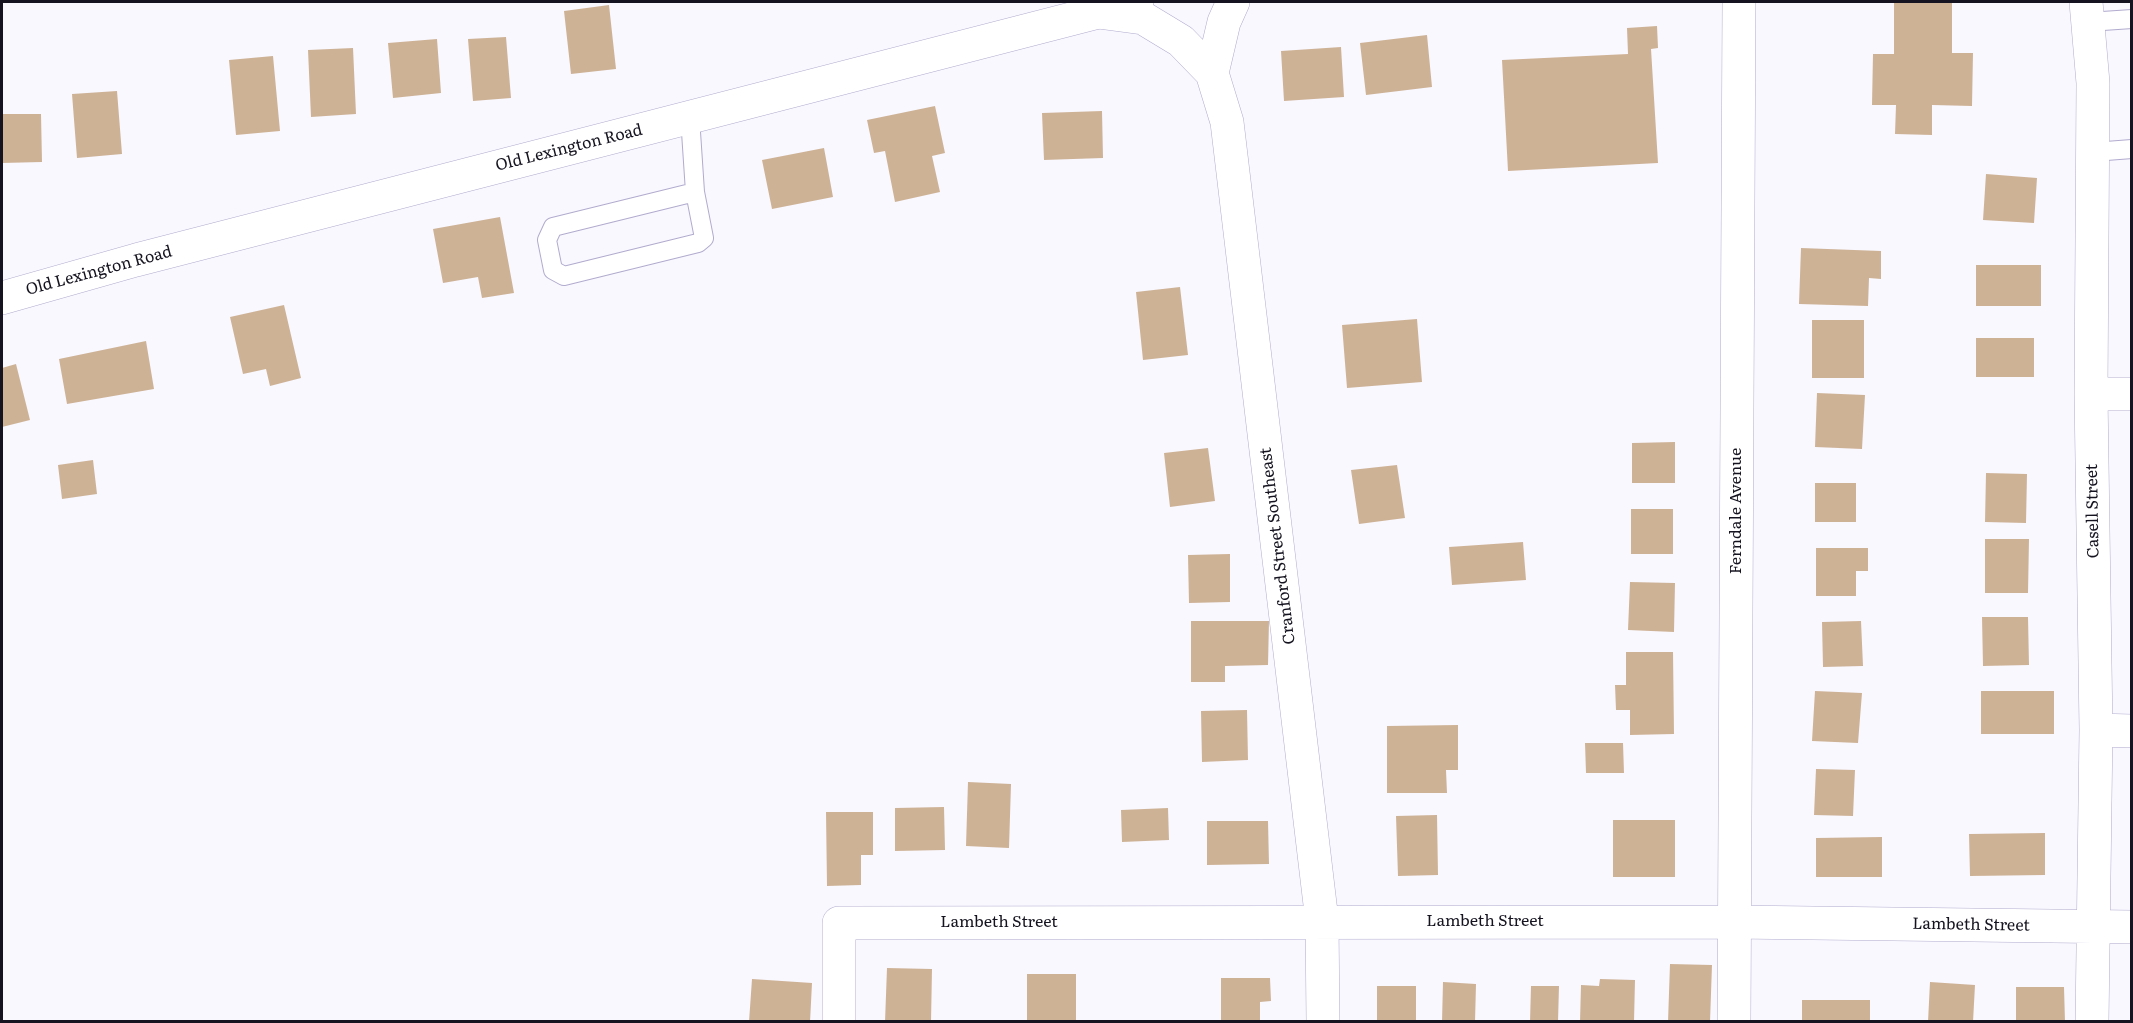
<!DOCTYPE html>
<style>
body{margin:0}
#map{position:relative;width:2133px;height:1023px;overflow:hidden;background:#f9f8ff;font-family:Literata,serif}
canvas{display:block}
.frame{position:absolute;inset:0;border:3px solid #15131f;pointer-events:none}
</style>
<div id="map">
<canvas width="2133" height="1023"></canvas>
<div class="frame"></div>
</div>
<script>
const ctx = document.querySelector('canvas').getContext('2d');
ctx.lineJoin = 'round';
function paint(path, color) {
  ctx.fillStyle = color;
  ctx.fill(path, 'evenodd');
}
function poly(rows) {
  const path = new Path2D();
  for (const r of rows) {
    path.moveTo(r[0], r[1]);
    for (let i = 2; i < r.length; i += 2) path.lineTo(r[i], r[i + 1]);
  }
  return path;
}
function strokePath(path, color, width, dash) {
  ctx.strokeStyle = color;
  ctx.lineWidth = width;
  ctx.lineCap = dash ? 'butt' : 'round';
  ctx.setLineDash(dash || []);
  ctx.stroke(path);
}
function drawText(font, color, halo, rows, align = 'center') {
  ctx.font = font + ' Literata,serif';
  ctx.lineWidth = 4.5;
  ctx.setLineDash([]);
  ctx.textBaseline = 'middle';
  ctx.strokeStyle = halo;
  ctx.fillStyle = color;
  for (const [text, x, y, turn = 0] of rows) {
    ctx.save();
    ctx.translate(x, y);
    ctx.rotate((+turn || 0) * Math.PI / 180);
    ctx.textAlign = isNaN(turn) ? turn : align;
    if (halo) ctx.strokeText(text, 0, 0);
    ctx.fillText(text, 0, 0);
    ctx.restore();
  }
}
const building = poly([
 [1894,2,1952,2,1952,53,1973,53,1972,106,1932,105,1932,135,1895,134,1896,105,1872,105,1873,54,1894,54],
 [609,5,616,69,571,74,564,11],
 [1657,26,1658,48,1651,49,1658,163,1508,171,1502,60,1628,54,1627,28],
 [1427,35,1432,87,1366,95,1360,43],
 [506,37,511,98,473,101,468,39],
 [437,39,441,93,393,98,388,43],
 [1341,47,1344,97,1284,101,1281,51],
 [353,48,356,114,311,117,308,50],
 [273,56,280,131,236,135,229,60],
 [117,91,122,154,77,158,72,94],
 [935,106,945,153,932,156,940,192,895,202,885,151,874,153,867,120],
 [1102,111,1103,158,1044,160,1042,113],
 [2,114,41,114,42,162,2,163],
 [824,148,833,197,772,209,762,160],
 [1986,174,2037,178,2034,223,1983,220],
 [500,217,514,293,482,298,478,277,443,283,433,229],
 [1801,248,1881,251,1881,279,1869,278,1868,306,1799,304],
 [1976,265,2041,265,2041,306,1976,306],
 [1180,287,1188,355,1143,360,1136,292],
 [284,305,301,378,270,386,266,369,243,374,230,317],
 [1417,319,1422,382,1347,388,1342,325],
 [1812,320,1864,320,1864,378,1812,378],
 [1976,338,2034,338,2034,377,1976,377],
 [146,341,154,389,67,404,59,359],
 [16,364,30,420,2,427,2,368],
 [1817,393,1865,395,1862,449,1815,447],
 [1675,442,1675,483,1632,483,1632,443],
 [1208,448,1215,501,1170,507,1164,453],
 [93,460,97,494,62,499,58,465],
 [1397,465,1405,518,1359,524,1351,470],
 [1986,473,2027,474,2026,523,1985,522],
 [1815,483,1856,483,1856,522,1815,522],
 [1631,509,1673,509,1673,554,1631,554],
 [1985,539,2029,539,2028,593,1985,593],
 [1523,542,1526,580,1452,585,1449,547],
 [1816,548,1868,548,1868,571,1856,571,1856,596,1816,596],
 [1230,554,1230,602,1189,603,1188,555],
 [1630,582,1675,583,1674,632,1628,630],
 [1982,617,2028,617,2029,665,1983,666],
 [1191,621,1269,621,1268,665,1225,666,1225,682,1191,682],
 [1861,621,1863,666,1823,667,1822,622],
 [1626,652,1673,652,1674,734,1630,735,1630,710,1616,710,1615,685,1626,685],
 [1815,691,1862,693,1858,743,1812,741],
 [1981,691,2054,691,2054,734,1981,734],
 [1247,710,1248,760,1202,762,1201,711],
 [1458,725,1458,770,1446,770,1447,793,1387,793,1387,726],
 [1585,743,1623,743,1624,773,1586,773],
 [1816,769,1855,770,1853,816,1814,815],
 [968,782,1011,784,1009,848,966,846],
 [944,807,945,850,895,851,895,808],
 [1168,808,1169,840,1122,842,1121,810],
 [826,812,873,812,873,855,861,855,861,885,827,886],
 [1437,815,1438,875,1398,876,1396,816],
 [1613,820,1675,820,1675,877,1613,877],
 [1207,821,1268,821,1269,864,1207,865],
 [2045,833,2045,875,1970,876,1969,834],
 [1882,837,1882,877,1816,877,1816,838],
 [1670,964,1712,965,1710,1022,1668,1022],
 [887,968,932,969,931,1022,885,1022],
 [1027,974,1076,974,1076,1022,1027,1022],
 [1221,978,1270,978,1271,1001,1260,1002,1260,1022,1221,1022],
 [752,979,812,983,810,1022,749,1022],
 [1600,979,1635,980,1634,1022,1580,1022,1581,985,1599,986],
 [1443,982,1476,984,1475,1022,1442,1022],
 [1930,982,1975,985,1973,1022,1928,1022],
 [1377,986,1416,986,1416,1022,1377,1022],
 [1531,986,1559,986,1558,1022,1530,1022],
 [2016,987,2064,987,2065,1022,2016,1022],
 [1802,1000,1870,1000,1870,1022,1802,1022]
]);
const lane = poly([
 [2088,22,2132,19],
 [690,117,695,192,704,238,698,243,564,276,553,270,547,240,553,227,695,192],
 [2093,152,2132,149]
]);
const street = poly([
 [2086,2,2093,83,2091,394,2096,730,2092,1022],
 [1098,12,1143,18,1181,41,1212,73,1227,122,1322,921,1323,1022],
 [1212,73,1224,22,1233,2],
 [2091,394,2132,394],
 [2096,730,2132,731],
 [839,1022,839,923,1734,922,2132,927],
 [1734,1022,1739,2]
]);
const secondary = poly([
 [2,298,136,260,1137,2]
]);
const streetNames = [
 ["Old Lexington Road",569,148,-14],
 ["Old Lexington Road",99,271,-15],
 ["Ferndale Avenue",1736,511,-90],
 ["Casell Street",2093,511,-91],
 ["Cranford Street Southeast",1278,546,-97],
 ["Lambeth Street",1485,921],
 ["Lambeth Street",999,922],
 ["Lambeth Street",1971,925,1]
];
paint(building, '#ceb296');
strokePath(lane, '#b2abce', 20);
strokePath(street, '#b2abce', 34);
strokePath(secondary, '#b2abce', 34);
strokePath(lane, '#fff', 18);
strokePath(street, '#fff', 33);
strokePath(secondary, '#fff', 33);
drawText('16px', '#15131f', '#fff', streetNames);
</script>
